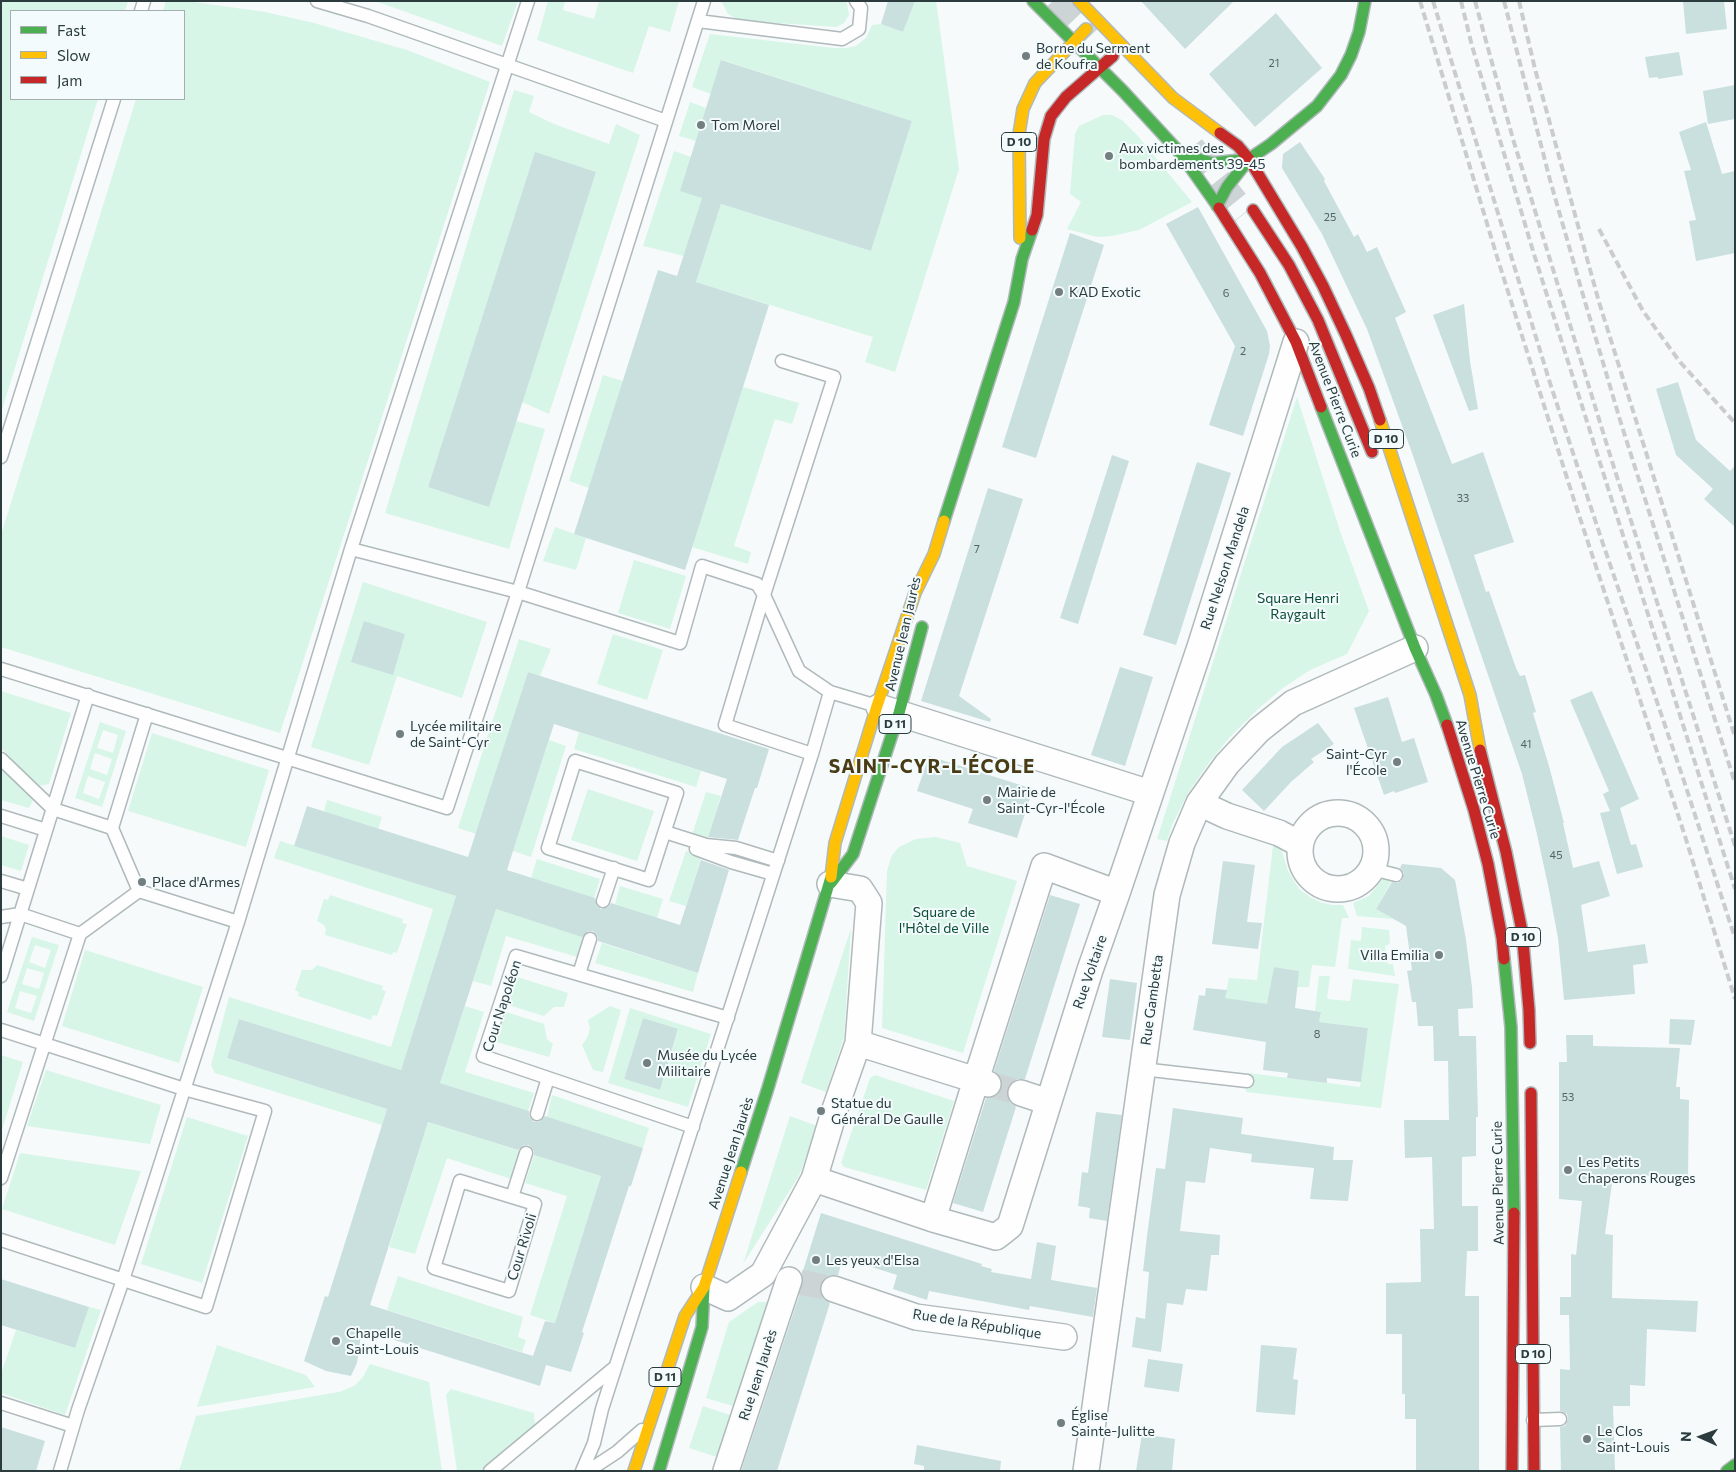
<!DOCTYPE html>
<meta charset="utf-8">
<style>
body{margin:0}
#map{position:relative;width:1736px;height:1472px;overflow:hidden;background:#f6fafb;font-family:Commissioner,sans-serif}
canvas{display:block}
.frame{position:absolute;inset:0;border:2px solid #2b3b3e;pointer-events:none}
.legend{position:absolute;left:10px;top:10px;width:175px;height:90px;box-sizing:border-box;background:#f4fbfd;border:1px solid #a4aeb1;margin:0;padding:6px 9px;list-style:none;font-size:15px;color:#2b3b3e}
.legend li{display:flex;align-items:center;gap:10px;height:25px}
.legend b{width:25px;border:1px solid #a4aeb1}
.north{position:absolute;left:1676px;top:1412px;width:50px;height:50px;-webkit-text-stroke:4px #f4fbfd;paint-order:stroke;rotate:272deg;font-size:14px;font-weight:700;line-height:20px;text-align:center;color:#2b3b3e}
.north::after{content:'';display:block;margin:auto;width:18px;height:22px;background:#2b3b3e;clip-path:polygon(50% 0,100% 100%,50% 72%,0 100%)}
</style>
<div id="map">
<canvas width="1736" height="1472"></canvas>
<div class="frame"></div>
<ul class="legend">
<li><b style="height:6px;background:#4caf50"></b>Fast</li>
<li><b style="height:6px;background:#ffc107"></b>Slow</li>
<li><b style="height:6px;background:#c62828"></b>Jam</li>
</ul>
<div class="north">N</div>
</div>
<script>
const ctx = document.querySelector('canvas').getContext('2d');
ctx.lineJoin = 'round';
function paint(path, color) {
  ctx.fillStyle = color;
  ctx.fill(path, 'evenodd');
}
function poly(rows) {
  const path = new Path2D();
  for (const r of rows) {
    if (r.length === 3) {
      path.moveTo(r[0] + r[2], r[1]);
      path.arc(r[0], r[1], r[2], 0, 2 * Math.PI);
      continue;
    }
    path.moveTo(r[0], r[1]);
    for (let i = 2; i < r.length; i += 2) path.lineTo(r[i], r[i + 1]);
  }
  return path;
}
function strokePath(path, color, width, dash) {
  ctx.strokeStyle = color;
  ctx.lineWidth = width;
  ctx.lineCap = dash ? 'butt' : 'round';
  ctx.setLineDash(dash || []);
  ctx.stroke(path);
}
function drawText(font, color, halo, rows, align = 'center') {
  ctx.font = font + ' Commissioner,sans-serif';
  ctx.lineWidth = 4;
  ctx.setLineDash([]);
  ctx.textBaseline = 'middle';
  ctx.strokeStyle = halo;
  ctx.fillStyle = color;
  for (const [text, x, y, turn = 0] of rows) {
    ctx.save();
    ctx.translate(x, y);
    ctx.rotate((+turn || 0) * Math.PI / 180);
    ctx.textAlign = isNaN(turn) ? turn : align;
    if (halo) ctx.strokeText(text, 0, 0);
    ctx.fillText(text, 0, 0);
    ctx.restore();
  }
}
const green = poly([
 [1,1,128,1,125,11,11,11,11,99,98,99,1,413],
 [166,1,187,1,265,12,314,23,407,50,490,82,280,733,1,647,1,535,136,99,184,99,184,11,163,11],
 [375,1,518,1,502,46],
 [548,1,565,1,563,10,594,19,599,1,679,1,670,32,649,26,633,73,537,40],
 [721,1,845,1,847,3,849,15,844,23,836,27,747,21,735,18,728,14],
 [915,1,936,1,959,169,895,372,865,362,873,337,696,282,721,204,871,251,912,121,722,60,711,94,692,87,710,34,834,48,846,48,856,46,866,38,872,25,881,24,903,32],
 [514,90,534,96,529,112,554,124,609,144,616,124,640,135,549,414,522,402,596,172,535,153,428,487,489,506,516,421,545,429,509,549,385,513],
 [690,102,706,108,696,141,679,136],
 [1103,115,1112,115,1122,120,1137,135,1192,202,1139,230,1112,236,1097,237,1067,229,1081,202,1070,194,1075,134,1079,126],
 [674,151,691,157,702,198,684,256,643,246],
 [603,375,623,381,589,488,569,481],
 [743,387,799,403,792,424,775,419,734,546,751,552,748,564,692,547],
 [1297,397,1340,531,1369,611,1347,654,1310,670,1283,688,1258,709,1229,738,1211,760,1188,793,1172,825,1167,841,1157,839],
 [555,527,586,538,576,570,543,561],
 [634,560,686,576,670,629,618,613],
 [363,582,487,622,462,698,397,676,369,765,311,747],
 [613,634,663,650,647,700,597,684],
 [519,639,551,649,540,676,528,672,476,834,458,828],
 [1,691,71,713,49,784,38,786,1,748],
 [100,722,126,731,102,807,75,798],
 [103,730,118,735,113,753,97,748],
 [95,753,112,759,107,775,90,769],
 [88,776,105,782,99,799,83,793],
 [579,732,701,771,696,787,574,749],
 [152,733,269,770,246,847,128,811],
 [549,740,566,746,531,857,513,851],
 [1,768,33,800,29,808,1,800],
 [588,789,654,811,637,861,571,840],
 [706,792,721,796,707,840,692,835],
 [327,800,382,817,378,829,324,812],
 [1,836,29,845,21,871,1,865],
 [936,837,960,843,967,866,1017,881,963,1053,882,1028,887,871,892,855,899,847,916,839],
 [280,841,456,896,401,1070,239,1019,227,1058,387,1109,382,1125,215,1073,211,1065,229,997,391,1047,433,909,274,858],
 [1273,846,1281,848,1288,871,1299,889,1310,897,1320,902,1332,905,1343,905,1349,918,1342,918,1335,967,1312,965,1309,987,1296,987,1299,971,1274,967,1266,1041,1231,1036,1236,1000,1225,998,1229,978,1257,980],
 [686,851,702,856,686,906,669,901],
 [537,859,600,879,594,898,531,878],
 [1386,875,1394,877,1376,909,1393,919,1357,916,1353,903,1369,896],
 [620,886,663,899,657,918,615,904],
 [330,895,403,919,402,923,407,924,397,953,393,952,392,955,325,935,326,929,324,925,317,921,324,899,328,900],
 [496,909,584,937,577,957,506,936,491,986,473,981],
 [1362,927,1389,930,1390,944,1385,946,1388,964,1393,964,1395,976,1348,969,1351,940,1361,941],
 [851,928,844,1037,826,1092,801,1083],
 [32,937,59,945,34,1021,7,1012],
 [35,945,51,950,45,968,29,962],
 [27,968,44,973,39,989,22,984],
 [20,991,37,996,31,1013,15,1008],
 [602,943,698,973,693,992,595,963],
 [85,950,203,987,179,1063,62,1026],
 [317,965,383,986,382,990,386,991,377,1016,373,1015,371,1020,298,996,299,992,295,990,302,970,312,970],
 [514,976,568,993,564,1007,554,1007,544,1016,505,1004],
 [1319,976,1330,976,1327,999,1350,1001,1353,979,1399,984,1381,1108,1246,1092,1248,1073,1360,1087,1368,1028,1319,1022,1321,1012,1315,1011],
 [465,1006,484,1012,465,1072,534,1093,528,1111,440,1083],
 [610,1006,621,1010,603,1072,593,1070,582,1045,587,1038,590,1029,588,1020],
 [630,1008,711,1034,688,1107,608,1083],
 [643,1018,678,1030,660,1090,624,1079],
 [503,1011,544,1024,547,1039,553,1044,549,1057,493,1041],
 [1,1055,23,1062,1,1133],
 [46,1070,161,1105,150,1144,27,1126],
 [875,1075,954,1101,926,1190,844,1167,841,1163,870,1078],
 [552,1095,649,1128,643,1148,547,1117],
 [790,1116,817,1126,799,1176,743,1264],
 [187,1117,248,1136,202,1283,141,1264],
 [428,1122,520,1151,511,1179,447,1158,415,1254,389,1247],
 [20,1153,141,1171,115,1245,2,1209],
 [534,1155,601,1176,555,1323,530,1315,567,1196,525,1183],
 [398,1276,523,1317,518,1337,526,1340,522,1352,387,1310],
 [758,1302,766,1302,771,1306,739,1408,706,1398,729,1322],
 [89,1307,101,1310,65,1415,1,1393,1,1374,16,1330,75,1348],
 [217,1345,306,1375,315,1387,197,1407],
 [370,1364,429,1382,442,1471,179,1471,196,1416,339,1392,354,1386,363,1377],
 [451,1389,534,1413,535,1426,480,1471,457,1471,446,1395],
 [703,1406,736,1417,723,1459,689,1448]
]);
const building = poly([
 [888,1,915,1,903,32,881,24],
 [1141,1,1234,1,1185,49],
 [1683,1,1724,1,1727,29,1686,34],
 [1276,13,1322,68,1255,127,1209,74],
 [1679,52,1683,75,1658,79,1658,77,1649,78,1645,57],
 [721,60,912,121,871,251,721,204,696,282,769,305,685,570,574,534,658,270,677,276,702,198,680,191],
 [1735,85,1735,119,1708,124,1703,91],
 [1706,122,1722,174,1735,171,1735,253,1696,261,1689,221,1696,220,1684,171,1691,170,1679,132],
 [1300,142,1325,179,1324,181,1354,237,1358,234,1367,252,1377,247,1406,312,1395,318,1452,464,1483,452,1514,542,1474,555,1486,592,1489,591,1516,668,1520,676,1525,675,1536,712,1533,713,1549,766,1564,823,1563,823,1573,868,1599,861,1610,896,1581,905,1588,952,1645,944,1648,963,1633,965,1635,994,1564,1000,1558,938,1549,890,1536,830,1522,774,1412,453,1367,329,1322,234,1282,168,1283,154],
 [535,152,596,172,489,507,428,487],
 [1198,207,1267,331,1270,346,1269,354,1243,436,1209,425,1235,346,1166,224],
 [1070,233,1104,245,1036,458,1002,447],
 [1464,304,1470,361,1478,409,1469,411,1433,315],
 [1678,382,1696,440,1730,471,1735,466,1735,527,1704,499,1713,489,1676,455,1656,389],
 [1112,455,1129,461,1078,624,1060,618],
 [1197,462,1231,473,1176,645,1143,635],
 [988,488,1023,499,959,696,991,719,990,722,921,701],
 [364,621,405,634,393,675,351,662],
 [1120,667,1153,677,1125,766,1091,755],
 [528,672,769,749,757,788,755,788,738,840,708,837,727,779,554,724,513,851,507,870,595,898,597,906,601,909,608,907,611,903,680,925,701,860,729,870,698,973,598,941,598,937,593,931,588,931,582,937,496,909,440,1083,529,1111,529,1116,534,1122,539,1122,545,1116,643,1148,631,1186,629,1186,582,1332,584,1333,571,1372,546,1365,540,1386,366,1331,364,1335,361,1335,357,1363,351,1376,326,1371,304,1361,325,1296,328,1297,387,1109,227,1058,239,1019,401,1070,456,896,294,846,307,806,468,857],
 [428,1122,518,1150,524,1145,529,1145,534,1151,534,1155,601,1176,555,1323,545,1321,533,1356,370,1305],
 [1592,691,1639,799,1620,808,1631,845,1636,844,1643,867,1617,874,1600,813,1610,811,1603,794,1609,791,1570,700],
 [1388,697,1402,742,1414,738,1428,782,1395,793,1394,791,1384,795,1354,708],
 [1318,723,1334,744,1311,759,1314,762,1291,782,1264,811,1242,790,1282,747],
 [929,756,1033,789,1017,838,968,823,973,809,917,791],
 [1223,861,1255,865,1247,922,1262,923,1258,949,1212,944],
 [1402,864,1441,868,1455,880,1466,940,1472,987,1473,1008,1458,1009,1459,1036,1476,1036,1478,1117,1476,1117,1476,1156,1462,1157,1462,1206,1478,1206,1478,1251,1467,1251,1465,1296,1479,1296,1479,1471,1416,1471,1416,1419,1405,1419,1405,1394,1402,1394,1402,1334,1386,1334,1386,1283,1421,1282,1420,1229,1434,1229,1432,1157,1405,1158,1404,1120,1449,1120,1448,1061,1434,1061,1433,1026,1418,1026,1416,1002,1412,1002,1407,971,1412,970,1406,926,1376,909,1392,882,1398,883,1402,880,1404,873,1400,868],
 [1050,895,1080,904,1025,1079,1018,1079,1012,1082,1007,1089,1007,1096,1010,1102,1016,1107,983,1212,953,1203,986,1098,991,1098,997,1095,1002,1088,1002,1081,999,1075,994,1071],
 [1274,967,1299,971,1295,1008,1321,1012,1319,1022,1368,1028,1361,1082,1327,1078,1327,1083,1287,1078,1288,1073,1263,1070,1266,1042,1193,1030,1199,995,1205,996,1206,988,1227,990,1225,998,1267,1004],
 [1110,979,1137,983,1130,1040,1102,1037],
 [643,1018,678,1029,660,1090,624,1079],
 [1670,1019,1695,1020,1691,1045,1669,1044],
 [1566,1035,1593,1035,1593,1046,1680,1048,1676,1087,1680,1087,1680,1099,1689,1100,1688,1176,1639,1176,1639,1183,1612,1183,1605,1234,1613,1235,1612,1298,1698,1301,1696,1332,1647,1329,1645,1386,1630,1385,1630,1406,1613,1406,1615,1471,1561,1471,1560,1427,1565,1426,1568,1419,1567,1414,1560,1411,1560,1369,1570,1370,1569,1315,1560,1315,1560,1297,1571,1297,1571,1254,1576,1255,1582,1201,1559,1199,1559,1062,1567,1062],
 [1173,1108,1243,1118,1241,1134,1334,1147,1333,1160,1353,1160,1348,1201,1310,1199,1314,1168,1251,1162,1252,1154,1210,1148,1205,1183,1186,1181,1180,1231,1220,1235,1219,1255,1211,1255,1207,1291,1186,1289,1183,1305,1167,1303,1161,1352,1132,1347,1136,1317,1145,1319,1149,1272,1143,1271,1147,1236,1156,1168,1165,1169],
 [1096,1112,1122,1115,1107,1221,1089,1218,1090,1208,1078,1206,1082,1172,1088,1173],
 [821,1213,982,1264,981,1266,992,1269,991,1272,1031,1279,1037,1242,1056,1246,1051,1280,1097,1288,1093,1317,1030,1306,1029,1310,929,1291,927,1300,893,1289,897,1275,843,1258,838,1275,831,1275,825,1278,820,1285,820,1291,823,1298,830,1303,777,1471,741,1471,803,1284,802,1274],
 [1,1279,89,1307,75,1348,1,1325],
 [1261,1345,1297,1348,1293,1379,1298,1380,1295,1415,1256,1412],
 [1148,1359,1183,1364,1179,1392,1144,1387],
 [1,1427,45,1441,36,1471,1,1471],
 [1142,1434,1175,1439,1172,1471,1136,1471],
 [917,1445,1001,1461,1000,1471,924,1471,924,1466,914,1464]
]);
const streetTunnel = poly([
 [988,1084,1021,1093],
 [800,1282,834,1289]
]);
const primaryTunnel = poly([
 [1053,1,1088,38],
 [1191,148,1244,214]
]);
const lane = poly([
 [317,1,368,16,666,121],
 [141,11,144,1],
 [698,21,842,39,859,29,861,8,856,1],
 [782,361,834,377,764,595,725,725,812,754],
 [1,457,114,99],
 [351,549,518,592,680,643,702,566,757,584,764,595,799,671,830,692,877,706],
 [1,669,447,808,518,592,704,1],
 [1,759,53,809,112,828,139,891],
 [575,761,677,793,649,880,548,848,575,761],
 [1,816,46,830],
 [112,828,147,714],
 [665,832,706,845,736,848,778,861],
 [696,849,731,862,773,874],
 [1372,869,1396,875],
 [1,881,28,889],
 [603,901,614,868],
 [1,917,20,914,80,934,139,891,238,922],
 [579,974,590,939],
 [1,976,88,695],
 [1,1030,184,1089,265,1111,206,1307,1,1240],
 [1142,1069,1247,1081],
 [537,1114,548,1078],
 [693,1127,483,1056,516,956,728,1018],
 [1,1178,80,934],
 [460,1181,535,1204,509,1291,434,1268,460,1181],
 [512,1197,526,1153],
 [1,1403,73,1426],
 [1533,1420,1560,1419],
 [60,1471,78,1410,123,1280,238,922,351,549,528,1],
 [490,1471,615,1367],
 [582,1471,594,1443,602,1409,812,754,830,692],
 [588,1471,617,1452,642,1430]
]);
const street = poly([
 [879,707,1150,793],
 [1199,803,1227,816,1279,833,1300,844],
 [1338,851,38],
 [858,1043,976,1080,933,1219],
 [988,1084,976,1080,1044,866,1117,893],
 [1021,1093,1048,1102],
 [814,1179,933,1219,996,1237,1010,1226,1090,970,1117,893,1200,647,1296,342],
 [704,1287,728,1298,763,1274,814,1179,835,1109,858,1043,869,903,860,889,830,884],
 [834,1289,916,1317,1064,1337],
 [726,1471,789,1280],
 [1086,1471,1167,895,1182,843,1199,803,1227,764,1259,730,1293,703,1415,648]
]);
const fast = poly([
 [1033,1,1123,91,1181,154,1219,208],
 [1181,154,1212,163,1249,159],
 [1217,206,1227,187,1249,159,1271,144,1317,106,1341,75,1351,55,1359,32,1365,1],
 [1321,407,1415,648,1436,695,1447,725],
 [944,521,1014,302,1022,259,1032,230],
 [831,883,853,854,899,713,922,627],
 [1504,959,1511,1027,1514,1213],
 [741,1172,768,1088,831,877],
 [659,1471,702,1327,704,1288],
 [1727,1471,1735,1465]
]);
const slow = poly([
 [1079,1,1173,98,1220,133],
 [1020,238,1019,134,1023,109,1035,83,1086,29],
 [1380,420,1470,695,1480,750],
 [831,877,835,843,877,706,915,593,934,554,944,521],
 [634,1471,685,1316,704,1287,741,1172]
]);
const jam = poly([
 [1220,133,1238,146,1249,159,1302,247,1323,286,1346,335,1369,388,1380,420],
 [1219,208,1260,273,1296,342,1321,407],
 [1253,210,1289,265,1318,320,1372,452],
 [1032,230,1037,215,1044,139,1051,116,1066,97,1113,56],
 [1447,725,1474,810,1488,864,1502,938,1504,959],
 [1480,750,1506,852,1522,931,1529,1010,1530,1043],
 [1531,1093,1534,1471],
 [1512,1471,1514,1213]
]);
const rail = poly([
 [1420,1,1498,260,1574,500,1685,836,1735,999],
 [1433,1,1550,383,1600,535,1684,781,1735,938],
 [1461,1,1472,46,1533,251,1735,889],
 [1475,1,1513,139,1610,455,1735,846],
 [1504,1,1550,180,1583,295,1620,420,1735,783],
 [1519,1,1535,69,1599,302,1735,737],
 [1599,229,1643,311,1680,362,1735,423]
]);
const markers = [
 [1026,56,5,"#727e80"],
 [701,125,5,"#727e80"],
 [1109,156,5,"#727e80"],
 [1059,292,5,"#727e80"],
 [400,734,5,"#727e80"],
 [1397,762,5,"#727e80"],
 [987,800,5,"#727e80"],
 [142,882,5,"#727e80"],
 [1439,955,5,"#727e80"],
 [647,1063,5,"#727e80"],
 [821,1111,5,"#727e80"],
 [1568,1170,5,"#727e80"],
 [816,1260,5,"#727e80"],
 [336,1341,5,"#727e80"],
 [1061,1423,5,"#727e80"],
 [1587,1439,5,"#727e80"]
];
const numberNames = [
 ["21",1274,63],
 ["25",1330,217],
 ["6",1226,293],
 ["2",1243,351],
 ["33",1463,498],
 ["7",977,549],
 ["41",1526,744],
 ["45",1556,855],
 ["8",1317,1034],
 ["53",1568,1097]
];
const shields = [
 [1019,142,35],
 [1386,439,35],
 [895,724,32],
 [1523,937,35],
 [1533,1354,35],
 [665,1377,32]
];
const shieldNames = [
 ["D 10",1019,142],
 ["D 10",1386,439],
 ["D 11",895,724],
 ["D 10",1523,937],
 ["D 10",1533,1354],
 ["D 11",665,1377]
];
const poiNames = [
 ["Borne du Serment",1036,48],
 ["de Koufra",1036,64],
 ["Tom Morel",711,125],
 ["Aux victimes des",1119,148],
 ["bombardements 39-45",1119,164],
 ["KAD Exotic",1069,292],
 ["Lycée militaire",410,726],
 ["de Saint-Cyr",410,742],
 ["Saint-Cyr",1387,754,"right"],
 ["l'École",1387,770,"right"],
 ["Mairie de",997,792],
 ["Saint-Cyr-l'École",997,808],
 ["Place d'Armes",152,882],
 ["Villa Emilia",1429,955,"right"],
 ["Musée du Lycée",657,1055],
 ["Militaire",657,1071],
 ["Statue du",831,1103],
 ["Général De Gaulle",831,1119],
 ["Les Petits",1578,1162],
 ["Chaperons Rouges",1578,1178],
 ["Les yeux d'Elsa",826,1260],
 ["Chapelle",346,1333],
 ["Saint-Louis",346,1349],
 ["Église",1071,1415],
 ["Sainte-Julitte",1071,1431],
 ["Le Clos",1597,1431],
 ["Saint-Louis",1597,1447]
];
const streetNames = [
 ["Avenue Pierre Curie",1335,399,69],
 ["Rue Nelson Mandela",1225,568,-72],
 ["Avenue Jean Jaurès",903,634,-77],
 ["Avenue Pierre Curie",1478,779,73],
 ["Rue Voltaire",1090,972,-71],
 ["Rue Gambetta",1152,1000,-82],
 ["Cour Napoléon",502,1006,-72],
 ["Avenue Jean Jaurès",731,1153,-72],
 ["Avenue Pierre Curie",1498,1183,-91],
 ["Cour Rivoli",522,1247,-73],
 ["Rue de la République",977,1324,9],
 ["Rue Jean Jaurès",758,1375,-72]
];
const parkNames = [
 ["Square Henri",1298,598],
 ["Raygault",1298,614],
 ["Square de",944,912],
 ["l'Hôtel de Ville",944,928]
];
const districtNames = [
 ["SAINT-CYR-L'ÉCOLE",932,767]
];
paint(green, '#d7f6e7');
paint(building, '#c9e0de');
strokePath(streetTunnel, '#cdd4d5', 25, [25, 12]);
strokePath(primaryTunnel, '#cdd4d5', 28, [28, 14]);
strokePath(lane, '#b0b9bb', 15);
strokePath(street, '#b0b9bb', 28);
strokePath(fast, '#b0b9bb', 14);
strokePath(slow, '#b0b9bb', 14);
strokePath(jam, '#b0b9bb', 14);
strokePath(lane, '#fefefe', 12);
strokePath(street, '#fefefe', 25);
strokePath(fast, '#4caf50', 11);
strokePath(slow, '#ffc107', 11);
strokePath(jam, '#c62828', 11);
strokePath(rail, '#cacccd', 4, [8, 4]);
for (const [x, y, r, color] of markers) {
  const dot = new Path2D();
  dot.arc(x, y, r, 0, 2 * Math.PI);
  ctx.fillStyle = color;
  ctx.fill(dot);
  strokePath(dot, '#f4fbfd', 2);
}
drawText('11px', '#526466', null, numberNames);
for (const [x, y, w] of shields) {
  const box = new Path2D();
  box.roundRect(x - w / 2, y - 9.5, w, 19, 4);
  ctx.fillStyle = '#f4fbfd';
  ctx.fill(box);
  strokePath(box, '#2b3b3e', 1);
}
drawText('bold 12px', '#2b3b3e', null, shieldNames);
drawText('14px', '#2b3b3e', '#f4fbfd', poiNames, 'left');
drawText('14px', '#2b3b3e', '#f4fbfd', streetNames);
drawText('14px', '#0a4e35', '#f4fbfd', parkNames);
ctx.letterSpacing = '1px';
drawText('bold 19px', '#493b13', '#f4fbfd', districtNames);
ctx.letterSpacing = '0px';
</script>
